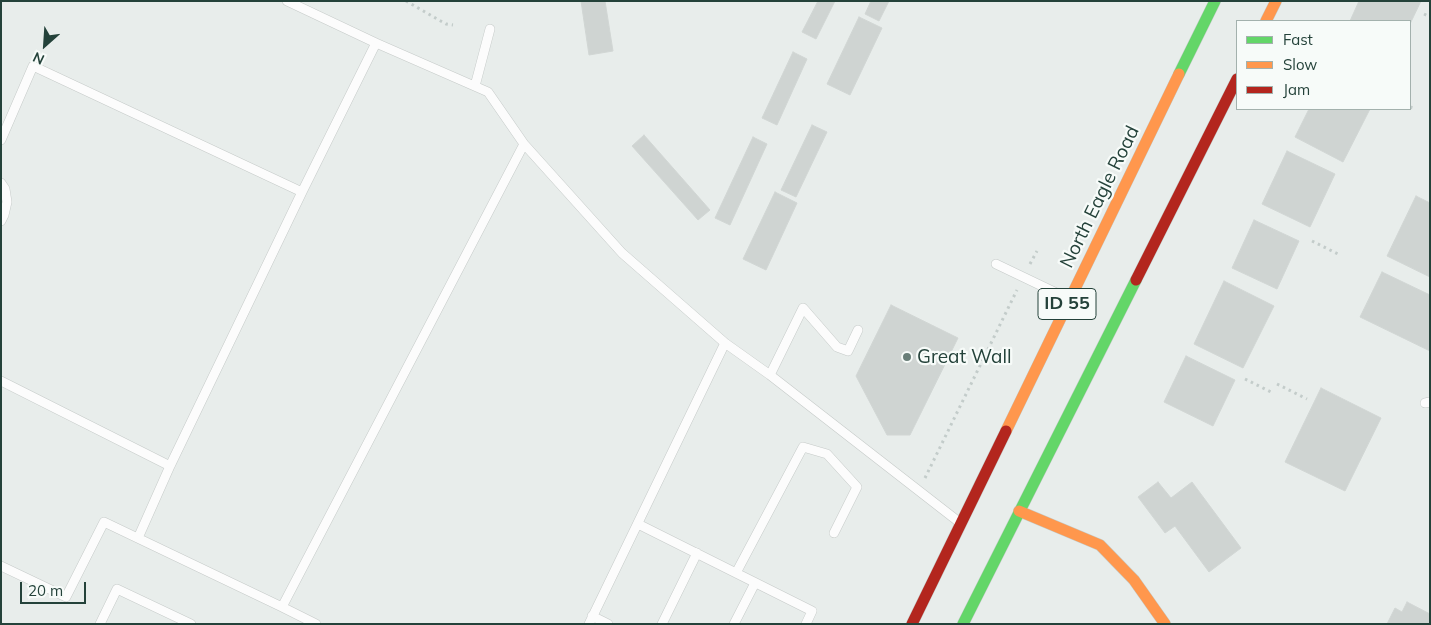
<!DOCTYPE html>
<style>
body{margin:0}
#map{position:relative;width:1431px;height:625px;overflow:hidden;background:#e8edeb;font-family:Mulish,sans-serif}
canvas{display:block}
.frame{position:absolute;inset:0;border:2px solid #24423a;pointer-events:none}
.legend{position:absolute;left:1236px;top:20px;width:175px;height:90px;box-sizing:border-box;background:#f7fbf9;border:1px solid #a3b1ad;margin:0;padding:6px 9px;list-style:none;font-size:15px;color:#24423a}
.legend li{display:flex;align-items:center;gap:10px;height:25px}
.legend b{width:25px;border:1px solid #a3b1ad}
.north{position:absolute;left:20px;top:20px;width:50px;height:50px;-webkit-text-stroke:4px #f7fbf9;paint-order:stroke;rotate:206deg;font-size:14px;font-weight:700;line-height:20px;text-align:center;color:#24423a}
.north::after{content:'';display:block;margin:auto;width:18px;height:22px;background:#24423a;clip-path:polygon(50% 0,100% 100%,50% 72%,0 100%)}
.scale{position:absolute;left:20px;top:582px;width:66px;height:22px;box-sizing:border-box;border:2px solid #24423a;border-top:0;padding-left:6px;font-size:15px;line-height:18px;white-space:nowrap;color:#24423a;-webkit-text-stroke:4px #f7fbf9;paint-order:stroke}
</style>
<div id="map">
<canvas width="1431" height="625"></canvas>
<div class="frame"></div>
<ul class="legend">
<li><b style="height:6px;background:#63d668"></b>Fast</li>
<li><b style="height:6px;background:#ff974d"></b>Slow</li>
<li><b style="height:6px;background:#b3261e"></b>Jam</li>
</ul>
<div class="north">N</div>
<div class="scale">20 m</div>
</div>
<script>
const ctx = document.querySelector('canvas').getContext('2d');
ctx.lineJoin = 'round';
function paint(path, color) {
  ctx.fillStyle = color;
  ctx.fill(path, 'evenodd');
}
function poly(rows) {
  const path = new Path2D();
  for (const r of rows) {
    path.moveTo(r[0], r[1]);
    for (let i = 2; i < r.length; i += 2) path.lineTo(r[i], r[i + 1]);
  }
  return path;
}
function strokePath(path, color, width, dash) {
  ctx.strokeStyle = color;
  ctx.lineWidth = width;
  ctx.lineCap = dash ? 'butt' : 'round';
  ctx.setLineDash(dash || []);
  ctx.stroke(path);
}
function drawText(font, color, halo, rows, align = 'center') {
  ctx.font = font + ' Mulish,sans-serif';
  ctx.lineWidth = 4.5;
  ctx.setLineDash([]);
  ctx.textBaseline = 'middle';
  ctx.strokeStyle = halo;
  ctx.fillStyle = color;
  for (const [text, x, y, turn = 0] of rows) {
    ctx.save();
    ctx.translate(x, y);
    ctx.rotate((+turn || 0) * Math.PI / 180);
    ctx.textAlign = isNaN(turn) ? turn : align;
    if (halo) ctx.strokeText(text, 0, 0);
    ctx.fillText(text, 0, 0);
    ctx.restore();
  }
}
const building = poly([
 [581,1,605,1,613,51,589,55,581,1],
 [818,1,835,1,816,39,802,32,818,1],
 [871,1,889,1,879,21,865,14,871,1],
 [1359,1,1421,1,1410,24,1410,21,1350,21,1359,1],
 [859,17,882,28,850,95,827,84,859,17],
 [793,52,807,59,777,125,762,118,793,52],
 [1309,109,1370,109,1343,162,1295,137,1309,109],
 [812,125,827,132,796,197,781,190,812,125],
 [644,135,710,210,698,220,632,146,644,135],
 [753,137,767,144,730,225,715,218,753,137],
 [1287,151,1335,174,1310,227,1262,204,1287,151],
 [775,192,797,203,766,270,743,259,775,192],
 [1416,196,1430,203,1430,277,1387,256,1416,196],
 [1254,220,1299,241,1277,289,1232,268,1254,220],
 [1382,272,1430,295,1430,351,1360,317,1382,272],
 [1224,281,1274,306,1243,368,1194,344,1224,281],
 [891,305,958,338,910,435,887,435,856,376,891,305],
 [1186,356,1235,380,1213,426,1164,402,1186,356],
 [1321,388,1381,418,1345,491,1285,462,1321,388],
 [1158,482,1171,498,1192,482,1241,548,1209,572,1175,526,1165,533,1138,497,1158,482],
 [1407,602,1430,614,1430,624,1387,624,1395,608,1402,612,1407,602]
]);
const path = poly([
 [406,1,446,24,453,25],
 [1424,14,1430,17],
 [1410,107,1413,108],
 [1312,241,1340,255],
 [1030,264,1037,251],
 [1245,379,1273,393],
 [1277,384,1307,399],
 [925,478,1017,290]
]);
const lane = poly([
 [475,86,490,29],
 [1,140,33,66,302,192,170,466,1,381],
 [524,144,622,253,725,343,589,624],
 [1,183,5,189,7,202,4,215,1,221],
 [302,192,376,43],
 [996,264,1067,298],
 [725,343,770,375,959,522],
 [770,375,803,308,837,347,848,351,858,330],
 [1425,403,1430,402],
 [638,524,812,611,806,624],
 [138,538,170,466],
 [1,566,66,597,104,522,282,607,524,144,488,92,376,43,287,1],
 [736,573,803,447,827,454,857,487,834,533],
 [282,607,316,624],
 [592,616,608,624],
 [100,624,117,589,191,624],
 [662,624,697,553],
 [734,624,755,583]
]);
const fast = poly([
 [1179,74,1215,1],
 [963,624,1136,280]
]);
const slow = poly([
 [1266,21,1276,1],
 [1006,431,1179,74],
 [1019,511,1100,545,1134,580,1165,624]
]);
const jam = poly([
 [1136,280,1237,79],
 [912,624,1006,431]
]);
const markers = [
 [907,357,5,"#697e78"]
];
const shields = [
 [1067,304,58]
];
const shieldNames = [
 ["ID 55",1067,304]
];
const streetNames = [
 ["North Eagle Road",1100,197,-64]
];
const poiNames = [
 ["Great Wall",917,357]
];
paint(building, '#cfd4d2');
strokePath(building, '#d1d6d4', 1);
strokePath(lane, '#c5cac8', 10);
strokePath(fast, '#c3cbc8', 12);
strokePath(slow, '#c3cbc8', 12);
strokePath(jam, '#c3cbc8', 12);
strokePath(path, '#c3ccca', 3, [2.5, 4]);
strokePath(lane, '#fcfcfc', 9);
strokePath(fast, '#63d668', 11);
strokePath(slow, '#ff974d', 11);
strokePath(jam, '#b3261e', 11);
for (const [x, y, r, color] of markers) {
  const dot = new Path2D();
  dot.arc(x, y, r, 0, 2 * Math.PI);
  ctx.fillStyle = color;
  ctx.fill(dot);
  strokePath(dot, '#f7fbf9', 2);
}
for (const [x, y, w] of shields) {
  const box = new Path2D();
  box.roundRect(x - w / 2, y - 15.5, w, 31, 4);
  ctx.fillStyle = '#f7fbf9';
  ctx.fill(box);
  strokePath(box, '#24423a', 1);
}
drawText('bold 18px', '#24423a', null, shieldNames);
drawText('19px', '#24423a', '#f7fbf9', streetNames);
drawText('19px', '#24423a', '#f7fbf9', poiNames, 'left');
</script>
